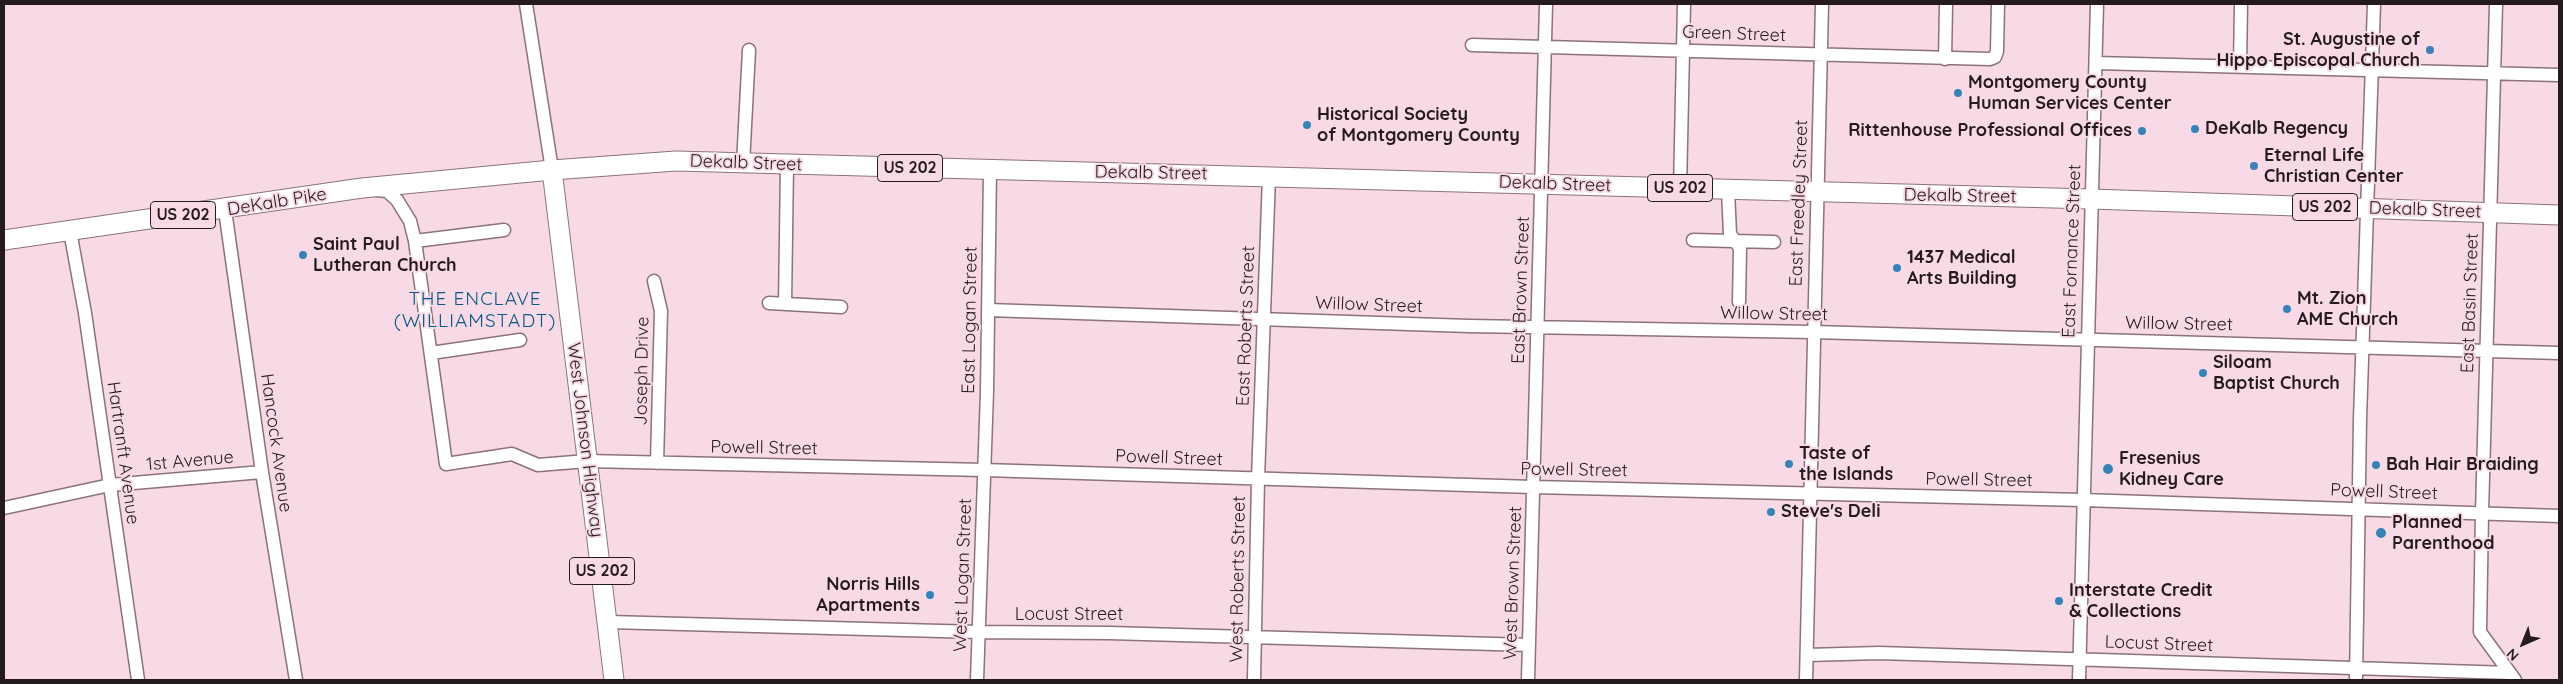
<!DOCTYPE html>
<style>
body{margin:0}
#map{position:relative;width:2563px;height:684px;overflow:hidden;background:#f7dae5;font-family:Quicksand,sans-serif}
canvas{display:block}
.frame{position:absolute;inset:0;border:5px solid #251b1f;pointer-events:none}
.north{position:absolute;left:2498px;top:619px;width:50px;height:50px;-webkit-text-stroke:4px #f7dae5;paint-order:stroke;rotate:224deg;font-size:14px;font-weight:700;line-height:20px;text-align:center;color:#251b1f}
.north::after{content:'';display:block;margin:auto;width:18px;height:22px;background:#251b1f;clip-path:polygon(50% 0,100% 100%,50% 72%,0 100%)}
</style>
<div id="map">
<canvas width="2563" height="684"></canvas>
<div class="frame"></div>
<div class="north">N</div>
</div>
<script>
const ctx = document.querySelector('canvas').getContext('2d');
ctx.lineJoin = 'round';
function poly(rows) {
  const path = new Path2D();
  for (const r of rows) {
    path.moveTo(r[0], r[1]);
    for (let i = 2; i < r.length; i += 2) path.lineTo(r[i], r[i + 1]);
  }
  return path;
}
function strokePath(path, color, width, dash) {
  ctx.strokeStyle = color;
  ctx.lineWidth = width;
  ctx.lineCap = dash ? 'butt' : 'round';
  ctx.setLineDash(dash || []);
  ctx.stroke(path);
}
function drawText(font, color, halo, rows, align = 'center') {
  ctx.font = font + ' Quicksand,sans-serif';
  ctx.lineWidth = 4;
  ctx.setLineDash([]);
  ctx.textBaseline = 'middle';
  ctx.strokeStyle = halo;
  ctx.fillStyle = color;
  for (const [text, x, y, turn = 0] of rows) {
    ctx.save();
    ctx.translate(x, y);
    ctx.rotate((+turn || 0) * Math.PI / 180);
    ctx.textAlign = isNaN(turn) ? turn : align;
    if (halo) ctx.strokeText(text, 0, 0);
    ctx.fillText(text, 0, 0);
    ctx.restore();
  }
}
const minor = poly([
 [526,4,552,170],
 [2496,4,2482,513,2480,632,2515,680],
 [1472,45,1990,59,1995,57,1997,51,1998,4],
 [1945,59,1946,4],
 [2096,63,2559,75],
 [2240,66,2241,4],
 [743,164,749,50],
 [1680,189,1684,4],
 [376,190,387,191,397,200,410,221,415,241,446,464,512,454,538,465,587,461,984,470,1533,487,2083,500,2559,516],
 [1728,190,1730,234,1740,248,1739,302],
 [225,210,262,472,296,680],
 [70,231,85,313,138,680],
 [1693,240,1774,242],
 [415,241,504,230],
 [654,281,661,311,657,463],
 [769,303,841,307],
 [785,304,787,165],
 [988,310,1469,326,1813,332,2559,353],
 [431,353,520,340],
 [4,508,110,485,262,472],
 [609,622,978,632,1109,633,1529,645],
 [1807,655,1879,653,2510,673],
 [977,680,987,391,990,170],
 [1254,680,1258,479,1269,176],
 [1528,680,1546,4],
 [1806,680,1822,4],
 [2079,680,2097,4],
 [2356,680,2360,419,2374,4]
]);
const highway = poly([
 [552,170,614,680],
 [4,240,362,188,552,170,676,161,2091,199,2559,215]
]);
const markers = [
 [2430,50,5,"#3684b7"],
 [1958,93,5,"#3684b7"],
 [1307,125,5,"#3684b7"],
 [2195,129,5,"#3684b7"],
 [2142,131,5,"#3684b7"],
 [2254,166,5,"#3684b7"],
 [303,255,5,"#3684b7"],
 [1897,268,5,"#3684b7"],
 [2287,309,5,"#3684b7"],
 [2203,373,5,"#3684b7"],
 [1789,464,5,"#3684b7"],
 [2376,465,5,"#3684b7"],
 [2108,469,6,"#3684b7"],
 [1771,512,5,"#3684b7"],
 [2381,533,6,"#3684b7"],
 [930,595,5,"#3684b7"],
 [2059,601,5,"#3684b7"]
];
const shields = [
 [910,168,65],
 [1680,188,65],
 [2325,207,65],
 [183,215,65],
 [602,571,65]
];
const shieldNames = [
 ["US 202",910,168],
 ["US 202",1680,188],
 ["US 202",2325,207],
 ["US 202",183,215],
 ["US 202",602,571]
];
const streetNames = [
 ["Green Street",1734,34,2],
 ["Dekalb Street",746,163,2],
 ["Dekalb Street",1151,173,1],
 ["Dekalb Street",1555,184,2],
 ["Dekalb Street",1960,196,1],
 ["DeKalb Pike",277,202,-9],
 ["East Freedley Street",1799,203,-88],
 ["Dekalb Street",2425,210,2],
 ["East Fornance Street",2072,251,-88],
 ["East Brown Street",1521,290,-88],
 ["East Basin Street",2470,303,-88],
 ["Willow Street",1369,305,2],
 ["Willow Street",1774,314,1],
 ["East Logan Street",970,320,-89],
 ["Willow Street",2179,324,1],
 ["East Roberts Street",1246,326,-88],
 ["Joseph Drive",642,371,-89],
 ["West Johnson Highway",585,440,83],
 ["Hancock Avenue",276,443,82],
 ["Powell Street",764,448,1],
 ["Hartranft Avenue",123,453,82],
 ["Powell Street",1169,458,2],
 ["1st Avenue",190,461,-5],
 ["Powell Street",1574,470,1],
 ["Powell Street",1979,480,1],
 ["Powell Street",2384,492,2],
 ["West Logan Street",963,575,-88],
 ["West Roberts Street",1238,579,-89],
 ["West Brown Street",1513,583,-88],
 ["Locust Street",1069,615],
 ["Locust Street",2159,644,2]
];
const poiNames = [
 ["St. Augustine of",2420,40,"right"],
 ["Hippo Episcopal Church",2420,61,"right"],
 ["Montgomery County",1968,83],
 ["Human Services Center",1968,104],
 ["Historical Society",1317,115],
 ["of Montgomery County",1317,136],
 ["DeKalb Regency",2205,129],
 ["Rittenhouse Professional Offices",2132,131,"right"],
 ["Eternal Life",2264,156],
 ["Christian Center",2264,177],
 ["Saint Paul",313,245],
 ["Lutheran Church",313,266],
 ["1437 Medical",1907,258],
 ["Arts Building",1907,279],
 ["Mt. Zion",2297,299],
 ["AME Church",2297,320],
 ["Siloam",2213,363],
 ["Baptist Church",2213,384],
 ["Taste of",1799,454],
 ["the Islands",1799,475],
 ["Fresenius",2119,459],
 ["Kidney Care",2119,480],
 ["Bah Hair Braiding",2386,465],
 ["Steve's Deli",1781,512],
 ["Planned",2392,523],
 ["Parenthood",2392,544],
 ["Norris Hills",920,585,"right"],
 ["Apartments",920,606,"right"],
 ["Interstate Credit",2069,591],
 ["& Collections",2069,612]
];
const neighbourhoodNames = [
 ["THE ENCLAVE",475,299],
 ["(WILLIAMSTADT)",475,321]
];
strokePath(minor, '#8b727c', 15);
strokePath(highway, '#8b727c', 21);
strokePath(minor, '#fff', 12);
strokePath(highway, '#fff', 19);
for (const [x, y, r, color] of markers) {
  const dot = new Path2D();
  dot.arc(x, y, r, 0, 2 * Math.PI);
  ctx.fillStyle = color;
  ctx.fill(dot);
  strokePath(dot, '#f7dae5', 2);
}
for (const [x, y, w] of shields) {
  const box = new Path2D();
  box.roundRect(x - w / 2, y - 13.5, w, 27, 4);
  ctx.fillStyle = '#f7dae5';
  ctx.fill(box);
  strokePath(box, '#251b1f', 1);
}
drawText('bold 16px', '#251b1f', null, shieldNames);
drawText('18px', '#251b1f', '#f7dae5', streetNames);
drawText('bold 18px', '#251b1f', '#f7dae5', poiNames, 'left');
ctx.letterSpacing = '1px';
drawText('19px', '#065985', '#f7dae5', neighbourhoodNames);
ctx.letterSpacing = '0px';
</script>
